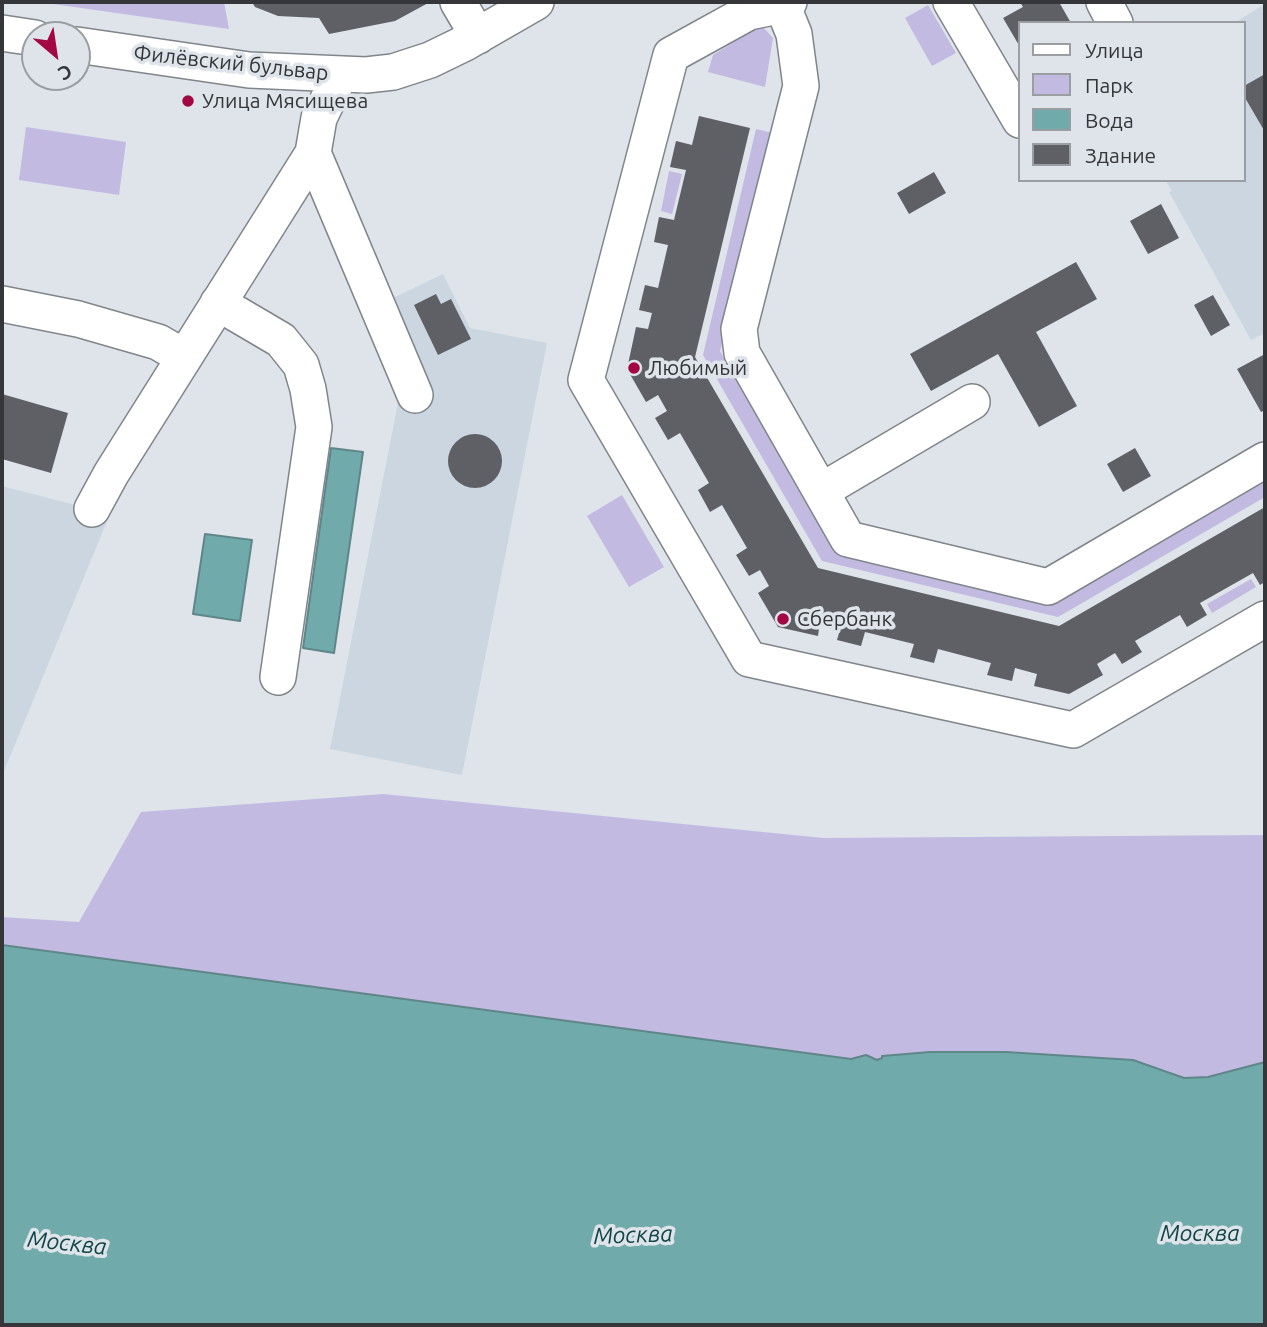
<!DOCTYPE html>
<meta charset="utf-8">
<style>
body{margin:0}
#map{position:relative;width:1267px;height:1327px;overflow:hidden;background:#dee4ea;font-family:Ubuntu,sans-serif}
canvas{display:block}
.frame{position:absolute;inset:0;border:4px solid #343639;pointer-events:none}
.legend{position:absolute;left:1018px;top:21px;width:228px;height:161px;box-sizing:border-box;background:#dee4ea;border:2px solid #9a9ea3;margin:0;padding:9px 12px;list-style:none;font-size:21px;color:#343639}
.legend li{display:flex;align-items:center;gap:14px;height:35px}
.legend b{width:35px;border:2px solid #9a9ea3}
.north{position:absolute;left:21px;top:21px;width:70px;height:70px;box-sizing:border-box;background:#dee4ea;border:2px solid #9a9ea3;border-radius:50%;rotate:151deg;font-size:19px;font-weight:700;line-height:28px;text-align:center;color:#343639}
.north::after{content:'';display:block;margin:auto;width:24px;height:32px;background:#a20743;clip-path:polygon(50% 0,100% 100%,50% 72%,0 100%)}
</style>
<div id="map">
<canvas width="1267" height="1327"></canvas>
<div class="frame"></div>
<ul class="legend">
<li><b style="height:9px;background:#fff"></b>Улица</li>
<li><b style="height:19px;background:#c2bae1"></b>Парк</li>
<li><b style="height:19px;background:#71aaab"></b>Вода</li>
<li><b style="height:19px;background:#5e6066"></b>Здание</li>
</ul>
<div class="north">С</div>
</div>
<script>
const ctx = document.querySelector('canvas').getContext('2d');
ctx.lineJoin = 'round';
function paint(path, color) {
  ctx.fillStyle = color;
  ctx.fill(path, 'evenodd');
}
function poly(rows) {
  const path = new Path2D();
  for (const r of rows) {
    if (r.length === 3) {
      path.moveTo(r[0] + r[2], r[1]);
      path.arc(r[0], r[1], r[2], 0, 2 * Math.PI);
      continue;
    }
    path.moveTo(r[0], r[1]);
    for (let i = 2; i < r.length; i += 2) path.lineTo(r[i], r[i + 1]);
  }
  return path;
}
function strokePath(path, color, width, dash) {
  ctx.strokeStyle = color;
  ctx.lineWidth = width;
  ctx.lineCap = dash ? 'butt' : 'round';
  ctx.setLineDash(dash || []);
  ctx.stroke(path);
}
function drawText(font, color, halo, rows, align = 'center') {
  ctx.font = font + ' Ubuntu,sans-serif';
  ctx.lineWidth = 7;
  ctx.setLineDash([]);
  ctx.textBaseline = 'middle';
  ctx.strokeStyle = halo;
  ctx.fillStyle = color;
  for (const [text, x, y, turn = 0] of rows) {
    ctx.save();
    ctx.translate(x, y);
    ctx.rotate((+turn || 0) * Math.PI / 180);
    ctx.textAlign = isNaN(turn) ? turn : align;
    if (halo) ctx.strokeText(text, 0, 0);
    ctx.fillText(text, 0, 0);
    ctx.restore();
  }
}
const built = poly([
 [1265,4,1265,333,1251,340,1169,192,1172,191,1165,180,1244,180,1244,23,1234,23],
 [443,274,470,328,547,343,462,775,330,749,398,403,431,387,389,300],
 [2,486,110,514,2,776]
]);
const green = poly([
 [39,2,224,2,229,29],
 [928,5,956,53,932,66,905,18],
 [761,25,773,38,765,87,708,72,713,55],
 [26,127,126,142,119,195,19,180],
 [756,129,773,133,720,351,834,546,1053,600,1265,478,1265,497,1058,617,822,561,703,355],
 [669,171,682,174,672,214,661,211],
 [622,495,664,567,629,587,587,516],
 [1251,579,1256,587,1212,613,1207,604],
 [383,794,823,838,1265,835,1265,1062,1208,1077,1184,1078,1133,1060,1006,1052,930,1052,883,1056,877,1060,866,1055,851,1059,2,945,2,917,79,922,141,812]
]);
const water = poly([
 [331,448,363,452,334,653,303,648,331,448],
 [205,534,252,540,240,621,193,614,205,534],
 [2,945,851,1059,866,1055,877,1060,882,1058,882,1056,930,1052,1006,1052,1133,1060,1184,1078,1208,1077,1265,1062,1265,1325,2,1325,2,945]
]);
const building = poly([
 [252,2,430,2,395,21,329,34,319,18,278,16,255,7],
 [1020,2,1059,2,1071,23,1020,23,1020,47,1003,18,1023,7],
 [1265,74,1265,132,1244,96,1244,86],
 [699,116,750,128,695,357,818,568,1059,626,1265,507,1265,582,1260,585,1253,573,1200,603,1207,615,1187,627,1180,615,1135,641,1142,652,1122,664,1115,653,1097,664,1103,675,1069,694,1034,686,1037,674,1015,668,1012,681,987,675,991,663,938,649,934,663,910,657,914,644,865,632,861,646,837,640,841,626,820,621,818,636,778,627,758,593,769,586,760,570,749,576,736,555,747,548,722,505,710,512,698,490,709,483,680,433,668,440,655,418,667,411,658,395,646,402,627,369,636,327,648,329,652,313,639,310,645,285,658,288,668,245,654,242,659,217,674,220,686,170,670,167,676,141,692,145],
 [934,172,946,193,909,214,897,193],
 [1161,204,1179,238,1148,254,1130,221],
 [1076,262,1097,299,1036,332,1077,406,1039,427,998,354,931,391,910,354],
 [436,294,441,304,451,299,471,339,438,355,414,305],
 [1213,295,1230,325,1211,336,1194,305],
 [1265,354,1265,410,1261,412,1237,369],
 [2,394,68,413,51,473,2,459],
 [475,461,27],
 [1135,448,1151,476,1123,492,1107,464]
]);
const minor = poly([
 [458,2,478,36],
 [781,2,794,34,801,86,739,329,742,353,848,539,1048,587,1265,460],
 [789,2,783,5,749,12,671,55,586,380,749,659,1073,730,1265,619],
 [951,2,1020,120],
 [1104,2,1115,23],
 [2,33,35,38],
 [77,45,249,70,366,75,393,72,430,60,463,44,536,2],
 [313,153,415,395],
 [218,303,281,340,301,365,308,389,314,427,278,677],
 [2,304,78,319,158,342,184,357],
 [821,491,972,402],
 [92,509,111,474,313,153,319,118,340,75]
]);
const markers = [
 [188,101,7,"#a20743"],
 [634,368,7,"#a20743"],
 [783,619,7,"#a20743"]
];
const streetNames = [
 ["Филёвский бульвар",231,63,6]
];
const poiNames = [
 ["Улица Мясищева",202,101],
 ["Любимый",648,368],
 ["Сбербанк",797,619]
];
const waterNames = [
 ["Москва",1200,1233],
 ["Москва",633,1235,-2],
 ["Москва",67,1243,6]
];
paint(built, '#cbd6e1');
paint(green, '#c2bae1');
paint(water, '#71aaab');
strokePath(water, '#5f8789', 2);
paint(building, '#5e6066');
strokePath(minor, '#80858a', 38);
strokePath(minor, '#fff', 35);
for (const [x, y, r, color] of markers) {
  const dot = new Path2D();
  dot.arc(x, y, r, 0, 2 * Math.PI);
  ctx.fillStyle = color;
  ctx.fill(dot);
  strokePath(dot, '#dee4ea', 2.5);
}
drawText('21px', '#343639', '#dee4ea', streetNames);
drawText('21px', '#343639', '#dee4ea', poiNames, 'left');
drawText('italic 23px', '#114647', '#dee4ea', waterNames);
</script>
